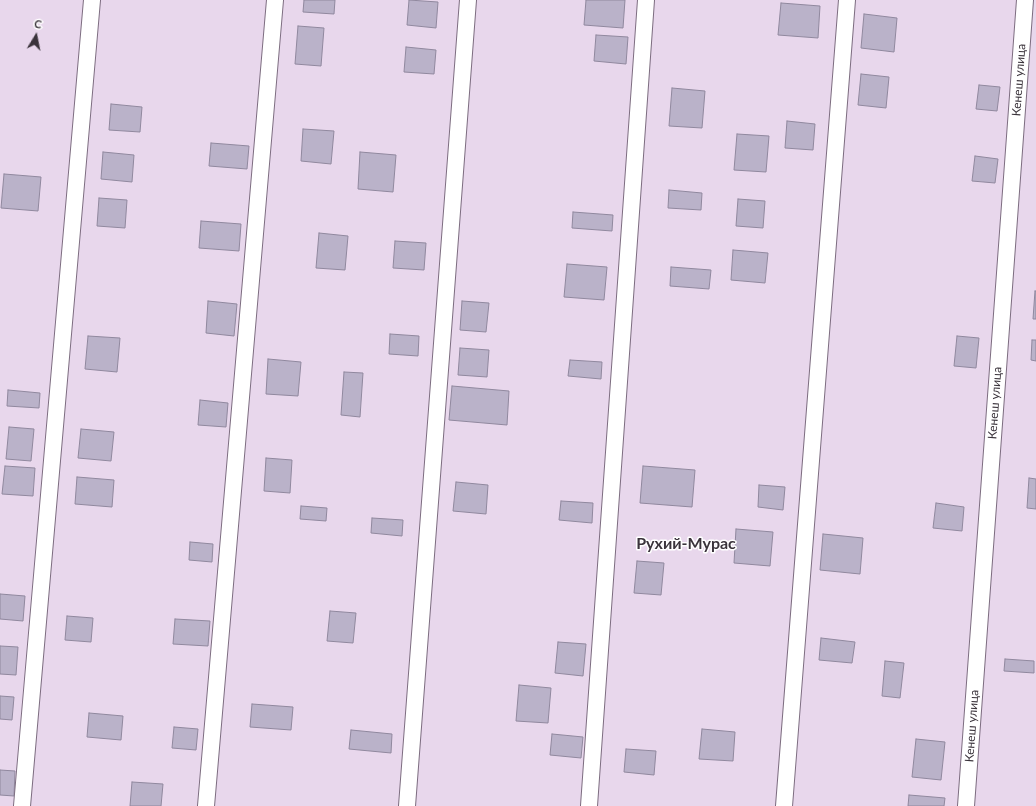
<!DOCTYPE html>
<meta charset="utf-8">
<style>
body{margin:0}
#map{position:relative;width:1036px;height:806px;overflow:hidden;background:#e8d7ec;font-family:Lato,sans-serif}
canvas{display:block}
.north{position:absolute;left:16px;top:16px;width:40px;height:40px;-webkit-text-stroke:3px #fff;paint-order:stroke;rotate:10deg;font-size:11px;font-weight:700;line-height:16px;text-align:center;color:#3a333b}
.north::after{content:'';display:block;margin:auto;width:14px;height:18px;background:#3a333b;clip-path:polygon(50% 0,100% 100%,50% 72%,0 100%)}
</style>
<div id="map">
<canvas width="1036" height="806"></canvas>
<div class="north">С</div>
</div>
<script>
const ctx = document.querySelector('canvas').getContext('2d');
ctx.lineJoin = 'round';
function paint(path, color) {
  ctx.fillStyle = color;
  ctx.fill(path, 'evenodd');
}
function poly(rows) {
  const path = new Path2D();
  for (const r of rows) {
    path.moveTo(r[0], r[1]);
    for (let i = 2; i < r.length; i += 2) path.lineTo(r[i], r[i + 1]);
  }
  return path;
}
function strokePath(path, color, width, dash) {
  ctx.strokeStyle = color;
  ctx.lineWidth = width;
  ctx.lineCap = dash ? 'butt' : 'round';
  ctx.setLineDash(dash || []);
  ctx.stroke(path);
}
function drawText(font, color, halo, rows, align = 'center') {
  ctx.font = font + ' Lato,sans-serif';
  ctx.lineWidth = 3;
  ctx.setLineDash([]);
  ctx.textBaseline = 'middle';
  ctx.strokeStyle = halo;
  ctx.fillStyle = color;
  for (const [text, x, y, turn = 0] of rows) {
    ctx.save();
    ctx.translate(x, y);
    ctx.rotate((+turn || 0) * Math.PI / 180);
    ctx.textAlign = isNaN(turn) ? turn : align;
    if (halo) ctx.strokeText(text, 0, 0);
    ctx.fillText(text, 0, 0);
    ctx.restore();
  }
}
const building = poly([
 [304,0,335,0,334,14,303,12,304,0],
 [409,0,438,2,436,28,407,25,409,0],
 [586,0,625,0,623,28,584,25,586,0],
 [781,3,820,6,818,38,778,35,781,3],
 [864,14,897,18,894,52,861,48,864,14],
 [298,26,324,28,321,66,295,64,298,26],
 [596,35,628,37,626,64,594,61,596,35],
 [406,47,436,50,434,74,404,72,406,47],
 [861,74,889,77,886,108,858,105,861,74],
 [979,85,1000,87,997,111,976,109,979,85],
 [672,88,705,91,702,128,669,126,672,88],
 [111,104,142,107,140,132,109,130,111,104],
 [787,121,815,124,813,150,785,148,787,121],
 [303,129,334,131,331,164,301,161,303,129],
 [737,134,769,136,766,172,734,170,737,134],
 [211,143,249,146,247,169,209,166,211,143],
 [103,152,134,155,132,182,101,179,103,152],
 [360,152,396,155,393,192,358,189,360,152],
 [975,156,998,159,995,183,972,181,975,156],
 [4,174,41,177,38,211,1,208,4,174],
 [669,190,702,193,701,210,668,208,669,190],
 [99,198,127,200,125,228,97,226,99,198],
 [738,199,765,201,763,228,736,226,738,199],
 [573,212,613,215,612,231,572,228,573,212],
 [201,221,241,224,239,251,199,248,201,221],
 [319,233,348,236,345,270,316,268,319,233],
 [395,241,426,243,424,270,393,268,395,241],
 [733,250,768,253,765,283,731,280,733,250],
 [567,264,607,267,604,300,564,297,567,264],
 [671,267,711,270,709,289,670,286,671,267],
 [1035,291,1036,291,1036,319,1033,319,1035,291],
 [208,301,237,304,234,336,206,333,208,301],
 [462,301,489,303,486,332,460,330,462,301],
 [390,334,419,336,418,356,389,354,390,334],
 [88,336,120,338,117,372,85,369,88,336],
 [957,336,979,338,976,368,954,366,957,336],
 [1032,340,1036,340,1036,361,1031,360,1032,340],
 [460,348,489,350,487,377,458,375,460,348],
 [268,359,301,362,298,396,266,394,268,359],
 [570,360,602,362,601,379,568,376,570,360],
 [344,372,363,373,360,417,341,415,344,372],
 [452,386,509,391,507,425,449,420,452,386],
 [8,390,40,393,39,408,7,406,8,390],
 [200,400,228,403,226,427,198,425,200,400],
 [9,427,34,429,31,461,6,459,9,427],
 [81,429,114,432,111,461,78,458,81,429],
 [266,458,292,460,290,493,264,491,266,458],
 [5,466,35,468,33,496,2,494,5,466],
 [643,466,695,470,692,507,640,503,643,466],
 [77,477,114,480,112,507,75,504,77,477],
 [1029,478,1036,479,1036,509,1027,508,1029,478],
 [456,482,488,485,486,514,453,511,456,482],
 [759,485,785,487,783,510,758,507,759,485],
 [561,501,593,503,592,523,559,520,561,501],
 [936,503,964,507,962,531,933,528,936,503],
 [301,506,327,508,326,521,300,519,301,506],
 [372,518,403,520,402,536,371,533,372,518],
 [736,529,773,532,770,566,734,563,736,529],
 [823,534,863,538,860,574,820,570,823,534],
 [190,542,213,544,212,562,189,560,190,542],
 [637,561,664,563,661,595,634,593,637,561],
 [0,594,25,596,23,621,0,619,0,594],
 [330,611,356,613,353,643,327,641,330,611],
 [67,616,93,618,91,642,65,640,67,616],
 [175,619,210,621,208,646,173,644,175,619],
 [821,638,855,642,852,663,819,660,821,638],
 [558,642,586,644,583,676,555,673,558,642],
 [0,646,18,647,16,675,0,674,0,646],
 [1005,659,1034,661,1034,673,1004,671,1005,659],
 [885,661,904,663,900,698,882,696,885,661],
 [519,685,551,688,548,723,516,721,519,685],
 [0,696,14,697,12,720,0,719,0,696],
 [252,704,293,707,291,730,250,727,252,704],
 [89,713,123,716,121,740,87,737,89,713],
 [174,727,198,729,196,750,172,748,174,727],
 [702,729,735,732,733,761,699,759,702,729],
 [351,730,392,734,391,753,349,749,351,730],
 [552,734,583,737,581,758,550,755,552,734],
 [916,739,945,742,941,780,912,777,916,739],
 [626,749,656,751,654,775,624,772,626,749],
 [0,770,15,771,14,796,0,795,0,770],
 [132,782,163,784,161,806,130,806,132,782],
 [909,795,945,798,944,806,908,806,909,795]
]);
const street = poly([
 [22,806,92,0],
 [206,806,275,0],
 [407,806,468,0],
 [589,806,646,0],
 [784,806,847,0],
 [966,806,1025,0]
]);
const streetNames = [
 ["Кенеш улица",1019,80,-86],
 ["Кенеш улица",995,403,-86],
 ["Кенеш улица",972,726,-86]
];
const districtNames = [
 ["Рухий-Мурас",686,544]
];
paint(building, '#bab2c9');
strokePath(building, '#90889e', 1);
strokePath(street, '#7d6d80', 18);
strokePath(street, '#fff', 16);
drawText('12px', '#3a333b', '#fff', streetNames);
drawText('bold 16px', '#3a333b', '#fff', districtNames);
</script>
